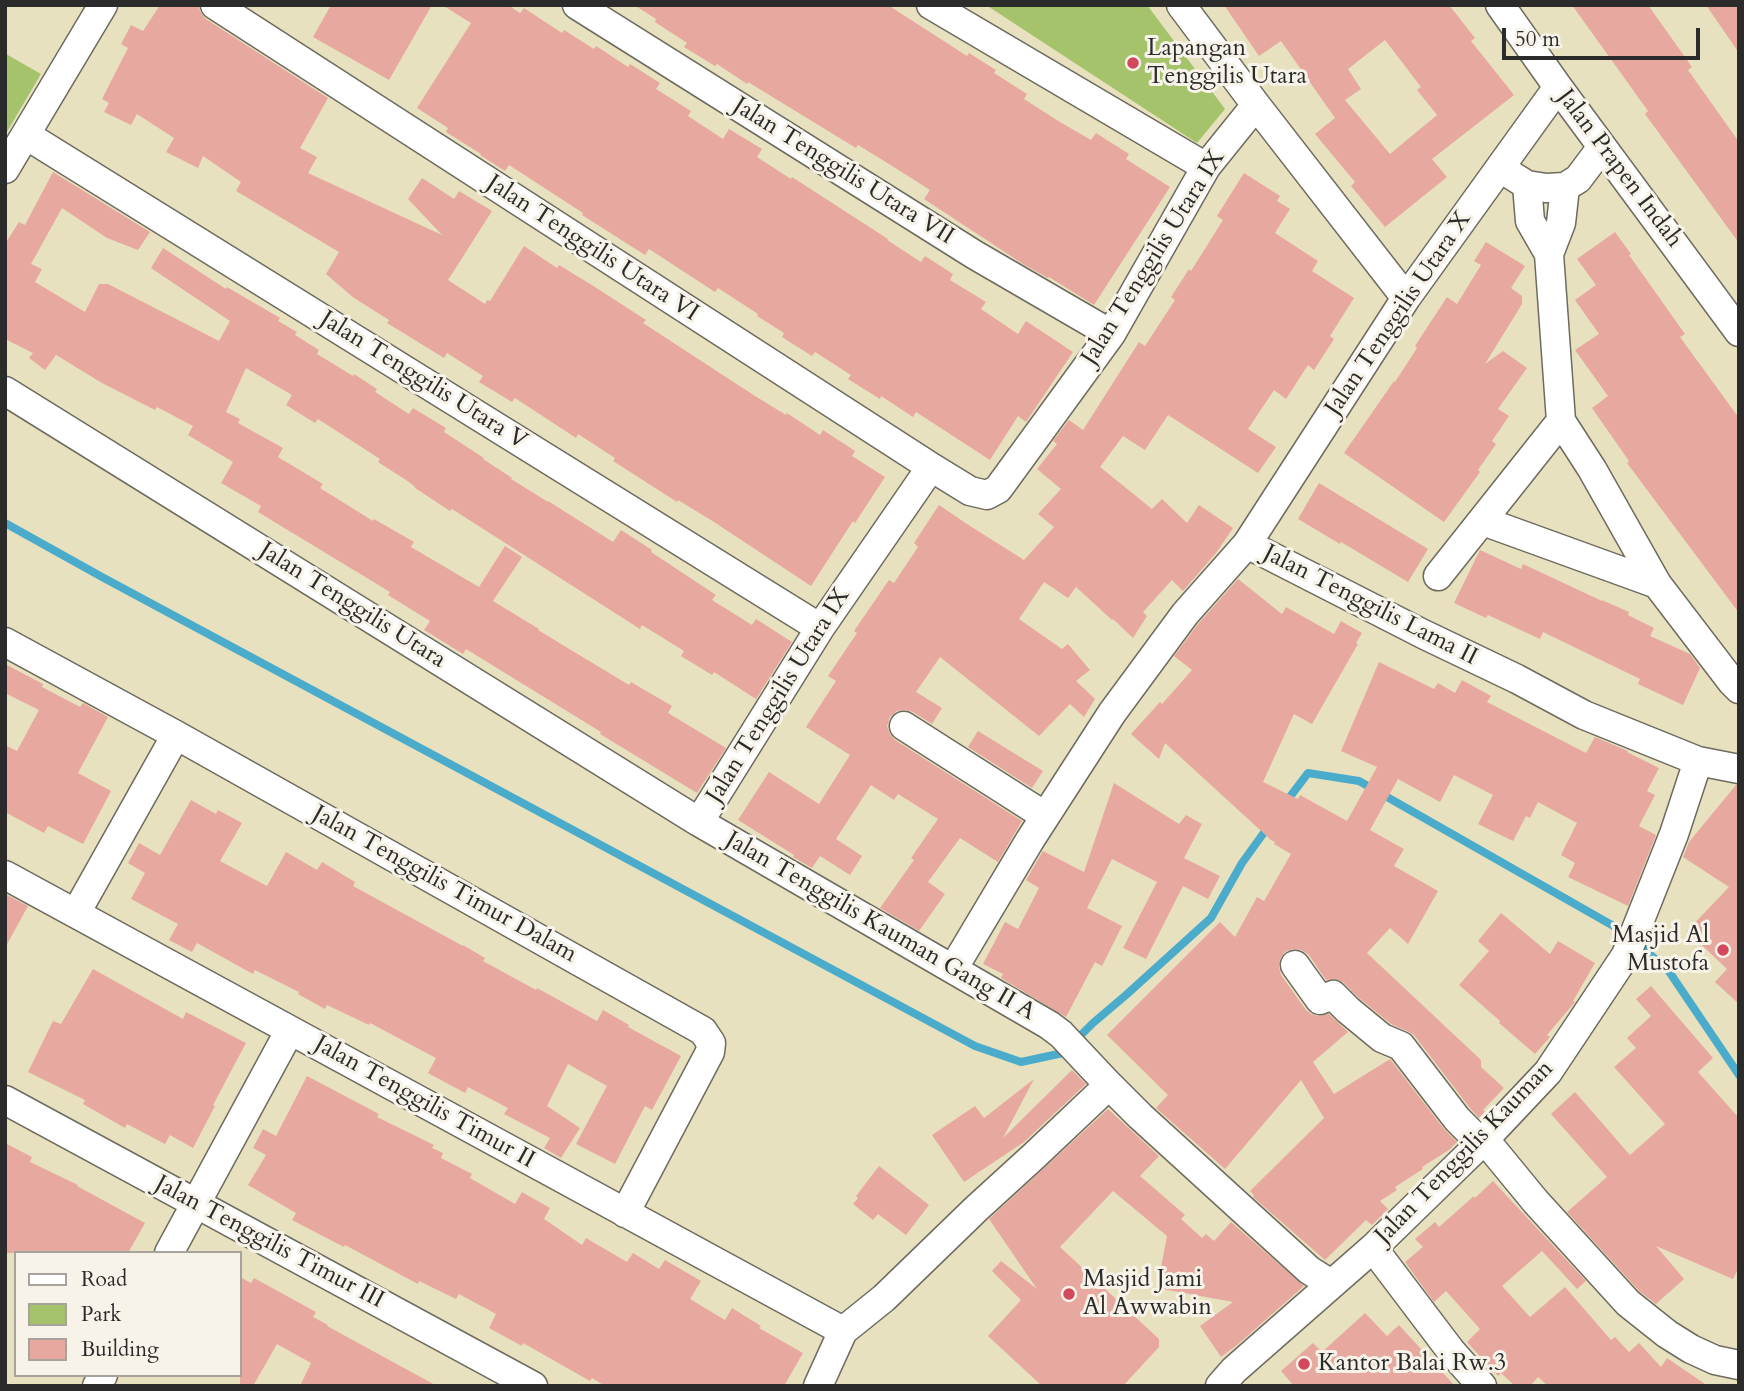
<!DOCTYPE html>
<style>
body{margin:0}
#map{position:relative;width:1744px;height:1391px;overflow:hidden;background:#e8e1bf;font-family:Cardo,serif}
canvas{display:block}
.frame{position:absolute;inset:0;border:7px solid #2b2b2b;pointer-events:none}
.legend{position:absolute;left:14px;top:1251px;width:228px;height:126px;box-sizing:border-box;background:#f7f3e8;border:2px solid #a5a39c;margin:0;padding:9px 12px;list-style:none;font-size:21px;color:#2b2b2b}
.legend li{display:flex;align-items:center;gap:14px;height:35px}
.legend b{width:35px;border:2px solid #a5a39c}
.scale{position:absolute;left:1502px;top:28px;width:198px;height:32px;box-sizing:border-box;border:4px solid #2b2b2b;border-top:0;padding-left:9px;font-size:21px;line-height:24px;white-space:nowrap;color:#2b2b2b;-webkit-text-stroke:5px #f7f3e8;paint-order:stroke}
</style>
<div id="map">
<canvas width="1744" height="1391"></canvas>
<div class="frame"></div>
<ul class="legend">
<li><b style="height:9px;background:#fff"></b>Road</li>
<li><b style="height:19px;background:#a5c36b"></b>Park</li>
<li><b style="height:19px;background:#e7a89f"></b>Building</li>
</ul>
<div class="scale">50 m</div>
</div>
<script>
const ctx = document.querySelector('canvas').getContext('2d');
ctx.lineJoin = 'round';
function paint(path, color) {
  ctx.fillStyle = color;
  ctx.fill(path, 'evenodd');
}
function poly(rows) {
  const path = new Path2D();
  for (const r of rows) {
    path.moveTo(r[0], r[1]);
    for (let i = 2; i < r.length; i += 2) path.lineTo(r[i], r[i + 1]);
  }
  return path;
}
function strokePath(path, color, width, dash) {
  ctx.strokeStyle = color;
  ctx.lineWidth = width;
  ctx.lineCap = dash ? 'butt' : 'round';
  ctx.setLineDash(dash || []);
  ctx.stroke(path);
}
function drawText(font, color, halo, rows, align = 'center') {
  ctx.font = font + ' Cardo,serif';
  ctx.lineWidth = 6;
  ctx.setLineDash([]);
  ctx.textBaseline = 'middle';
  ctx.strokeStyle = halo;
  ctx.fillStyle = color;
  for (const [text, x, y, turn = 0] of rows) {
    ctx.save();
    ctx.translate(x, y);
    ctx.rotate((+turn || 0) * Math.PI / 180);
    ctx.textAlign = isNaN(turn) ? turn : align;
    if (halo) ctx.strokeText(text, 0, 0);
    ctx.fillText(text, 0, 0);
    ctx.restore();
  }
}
const green = poly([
 [986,5,1147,5,1225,109,1197,143],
 [6,54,41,74,5,135,5,56]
]);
const stream = poly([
 [5,523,102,577,975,1046,1021,1062,1063,1053,1093,1023,1126,995,1211,918,1242,863,1268,827],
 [1286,802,1308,773,1359,781,1624,932,1668,970,1739,1075]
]);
const building = poly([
 [160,5,198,5,201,13,206,19,328,98,300,148,317,157,308,173,442,235,408,199,422,178,454,199,459,191,492,211,448,280,485,304,487,300,490,301,524,246,557,268,559,265,595,287,646,320,643,323,755,396,786,415,787,413,820,435,823,430,855,451,852,456,885,477,855,523,853,521,811,586,714,522,678,500,677,502,613,461,615,458,578,434,576,438,515,398,512,402,479,382,483,376,447,353,444,358,387,323,389,320,354,298,326,274,339,252,236,191,241,182,203,156,198,168,166,152,174,138,137,114,131,125,104,112,109,103,102,99,128,48,121,44,131,25,143,31],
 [331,5,432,5,389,80,313,37],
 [442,5,508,5,520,13,524,8,562,33,564,30,594,49,596,46,628,67,630,64,660,83,656,89,691,111,688,116,723,139,729,129,762,149,757,157,791,179,792,177,888,239,887,240,921,262,925,256,953,274,950,280,986,302,981,309,1018,334,1026,321,1073,352,1026,422,1018,416,990,460,916,412,913,417,881,396,880,399,848,379,851,375,815,352,812,356,782,337,784,333,757,316,758,314,718,288,715,292,649,249,645,255,582,215,583,213,509,165,505,171,480,155,481,154,446,132,448,128,417,108,471,23],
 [634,5,888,5,967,56,969,53,996,70,994,73,1027,94,1024,99,1060,122,1091,140,1096,133,1129,154,1126,159,1170,187,1094,305,1049,277,1048,278,1023,264,924,199,930,190,889,164,858,145,856,148,748,82,747,84,717,64,715,66,684,47,687,43,655,22,656,19],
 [1224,5,1449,5,1475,38,1471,41,1514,95,1432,159,1447,177,1385,227,1351,186,1355,182,1315,134,1335,118,1281,41,1259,56],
 [1385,40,1421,87,1417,90,1437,115,1390,154,1345,100,1361,89,1348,69],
 [1572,5,1648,5,1692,67,1688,70,1739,142,1739,243,1645,114,1648,111],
 [1706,5,1739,5,1739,53],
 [53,172,150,232,138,250,107,238,62,208,31,264,42,269,35,282,85,312,99,284,108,284,219,341,230,321,151,268,163,248,226,289,227,287,280,318,278,321,297,332,295,335,319,350,317,354,353,376,354,374,377,389,375,392,409,414,413,408,446,428,444,432,484,458,483,459,512,478,511,479,548,502,548,501,613,542,621,530,652,550,651,552,716,595,712,600,752,625,756,619,792,642,756,699,714,672,712,675,681,656,684,651,642,625,640,629,452,509,450,511,415,488,415,487,409,482,378,462,380,459,318,419,315,423,286,405,292,395,246,368,226,412,240,419,238,423,283,448,278,457,323,484,320,488,373,521,374,519,414,542,411,547,479,587,505,546,522,557,493,601,539,629,538,630,629,685,631,682,672,706,668,713,726,748,697,793,600,734,601,732,466,649,463,654,424,630,430,621,388,595,390,592,258,512,261,506,221,483,233,462,188,435,193,426,157,407,155,410,102,383,56,355,45,370,29,358,33,353,5,339,5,244,19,222,25,225],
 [1244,173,1280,196,1277,201,1290,209,1275,233,1318,261,1312,271,1354,298,1330,336,1334,339,1314,370,1308,365,1286,399,1274,390,1248,429,1276,447,1258,473,1168,415,1145,450,1123,436,1100,467,1152,509,1162,499,1187,523,1199,505,1233,528,1216,553,1183,591,1172,580,1143,612,1147,616,1133,638,1113,619,1112,620,1076,587,1068,598,1044,582,1019,619,1062,649,1068,644,1090,670,1076,681,1095,699,1084,717,1070,704,1039,736,940,657,916,692,942,708,932,724,913,712,905,710,897,711,890,717,887,726,890,734,895,740,1022,821,998,862,960,838,928,882,945,894,919,931,880,908,914,860,911,858,938,819,898,794,894,800,871,785,836,839,862,856,850,875,820,856,812,868,793,857,794,855,738,820,769,772,819,804,850,755,806,727,836,681,828,676,857,633,854,631,889,580,894,583,918,547,914,543,939,505,967,524,1024,560,1054,527,1038,514,1061,489,1037,469,1057,444,1053,441,1069,420,1083,430,1139,342,1145,346,1175,300,1171,297,1189,269,1191,271,1223,220,1217,216],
 [1615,232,1631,254,1629,255,1685,334,1680,337,1739,418,1739,613,1627,463,1629,461,1592,408,1608,396,1575,350,1599,334,1575,300,1596,285,1577,259],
 [1486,242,1525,266,1511,288,1522,296,1522,304,1485,364,1503,351,1527,368,1498,409,1509,416,1492,441,1496,444,1478,470,1480,472,1444,522,1344,453,1394,381,1395,382,1417,348,1415,346,1447,297,1457,304,1481,265,1474,261],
 [1319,483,1428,549,1408,582,1341,542,1340,544,1298,519],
 [1480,550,1521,569,1523,564,1602,601,1602,600,1629,612,1628,615,1654,628,1650,636,1690,654,1700,668,1683,705,1638,684,1640,679,1543,632,1540,639,1488,615,1486,618,1454,603],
 [1238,579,1282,614,1286,607,1334,634,1341,621,1362,633,1356,643,1358,644,1312,724,1294,714,1263,782,1298,799,1300,795,1347,821,1377,767,1341,751,1379,662,1434,689,1438,683,1455,693,1462,680,1491,696,1487,702,1586,753,1595,737,1628,751,1627,752,1659,768,1647,791,1655,795,1639,826,1656,835,1628,906,1568,877,1575,863,1561,855,1577,823,1538,802,1530,818,1526,816,1513,841,1478,824,1493,795,1454,775,1440,802,1398,779,1370,830,1404,849,1394,866,1438,891,1408,944,1390,928,1367,953,1481,1060,1481,1067,1504,1088,1483,1110,1485,1112,1479,1118,1470,1108,1414,1035,1407,1031,1391,1024,1359,998,1344,983,1336,979,1326,980,1309,955,1302,950,1293,949,1285,952,1280,959,1279,967,1281,975,1306,1010,1311,1014,1318,1016,1329,1014,1348,1032,1313,1062,1334,1094,1390,1059,1444,1129,1457,1142,1449,1150,1422,1167,1423,1169,1395,1187,1397,1190,1380,1201,1388,1209,1372,1225,1366,1220,1325,1260,1253,1197,1254,1195,1250,1191,1324,1118,1301,1080,1225,1169,1156,1108,1168,1095,1107,1035,1220,922,1235,937,1257,897,1264,901,1291,854,1274,844,1275,842,1271,840,1165,743,1159,759,1131,734,1160,702,1162,704,1192,670,1174,656,1198,624],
 [5,664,43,684,42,687,80,707,83,703,108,717,78,773,111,791,83,844,48,826,44,833,5,812,5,745,17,751,39,710,5,693],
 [978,731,1043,771,1032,788,968,747],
 [1114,783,1179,824,1186,815,1202,824,1184,858,1220,876,1208,899,1183,886,1146,959,1123,948,1157,882,1112,859,1087,908,1122,926,1102,966,1095,962,1066,1017,1001,978,1003,974,983,964,1005,922,1018,929,1039,888,1026,880,1043,851,1084,872],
 [1736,785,1739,785,1739,1004,1715,982,1727,969,1687,931,1729,887,1683,857,1689,842],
 [191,800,216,814,218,810,242,823,220,861,267,886,286,852,317,870,322,862,355,882,353,886,463,946,463,945,485,958,483,961,536,990,537,988,597,1021,603,1010,629,1025,628,1027,681,1056,652,1110,645,1106,615,1164,576,1144,607,1086,568,1064,547,1106,580,1128,561,1158,544,1148,550,1138,504,1114,508,1108,468,1087,465,1093,428,1073,436,1058,370,1023,369,1025,327,1005,325,1009,298,994,299,992,255,970,253,974,197,943,192,952,169,940,178,924,131,899,145,873,128,863,139,843,160,855],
 [5,894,28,906,5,948],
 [1501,913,1550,954,1558,941,1595,963,1573,1001,1575,1002,1547,1035,1550,1037,1535,1054,1499,1023,1500,1021,1459,985,1489,951,1478,941],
 [93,969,183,1019,186,1012,246,1043,213,1105,215,1106,193,1148,170,1135,165,1144,127,1124,125,1128,83,1104,85,1100,28,1072,53,1021,61,1024],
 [1651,986,1713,1058,1698,1072,1739,1118,1739,1267,1733,1279,1656,1246,1684,1279,1656,1304,1639,1291,1567,1212,1607,1177,1551,1114,1575,1092,1630,1155,1665,1124,1614,1067,1636,1048,1627,1038,1651,1016,1636,999],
 [1072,1070,1086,1084,1024,1142,964,1182,932,1135,975,1106,984,1118,1034,1079,1003,1138],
 [307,1076,379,1114,377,1117,434,1145,432,1148,443,1153,441,1158,472,1174,470,1178,515,1204,522,1192,550,1208,544,1219,582,1245,586,1238,627,1262,633,1253,659,1269,665,1260,701,1281,690,1299,725,1320,732,1308,761,1326,759,1328,803,1353,784,1386,605,1386,592,1378,590,1381,523,1343,522,1346,489,1328,496,1314,459,1294,456,1299,419,1281,418,1284,345,1245,344,1247,292,1220,296,1213,248,1185,266,1155,253,1148,263,1129,276,1136],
 [1108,1109,1159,1156,1140,1176,1185,1215,1181,1219,1202,1238,1206,1234,1214,1241,1231,1222,1304,1286,1237,1345,1221,1357,1200,1326,1233,1302,1157,1288,1167,1236,1113,1191,1060,1247,1159,1339,1159,1347,1123,1386,1042,1386,988,1336,1021,1300,992,1271,1001,1261,1037,1289,989,1219],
 [5,1143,32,1157,30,1162,78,1185,77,1186,145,1223,128,1253,5,1253],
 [879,1166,929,1205,906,1235,878,1214,873,1220,853,1204,858,1198,856,1196],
 [1493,1181,1586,1281,1577,1289,1542,1251,1502,1286,1530,1317,1565,1287,1611,1340,1615,1337,1629,1352,1639,1343,1661,1367,1667,1358,1708,1386,1548,1386,1538,1377,1530,1386,1515,1386,1501,1373,1498,1376,1467,1342,1480,1329,1446,1291,1434,1302,1405,1262,1423,1247,1415,1239,1435,1222,1439,1227,1474,1196,1475,1198],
 [240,1277,251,1283,254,1278,316,1312,313,1317,328,1325,327,1326,437,1386,300,1386,311,1363,277,1344,253,1386,240,1386],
 [1365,1313,1387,1336,1399,1325,1455,1386,1294,1386,1281,1371,1313,1343,1322,1352]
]);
const minor = poly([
 [215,5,931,467,970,491,987,495,998,489,1111,334,1206,167,1256,105],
 [577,5,975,255,1111,334],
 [931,5,1206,167],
 [1181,5,1256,105,1406,298],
 [1500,5,1558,87,1739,332],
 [26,135,820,628],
 [1500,168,1527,185,1546,188,1565,187,1578,179,1602,147],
 [5,169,103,5],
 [1527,185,1530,221,1549,254],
 [1565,187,1561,223,1549,254,1561,421,1592,469,1657,584,1732,682,1739,689],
 [5,391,699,822,1049,1025,1061,1034,1109,1085,1140,1116,1309,1270,1331,1284],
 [1483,521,1657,584],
 [1247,544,1423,634,1517,679,1584,715,1698,761,1739,769],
 [1438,576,1561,421],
 [5,642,176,735,703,1031,711,1043,710,1052,625,1213],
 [904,726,1045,816],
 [699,822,820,628,931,467],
 [5,875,843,1331],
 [76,913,176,735],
 [1295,965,1320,1000,1333,995,1348,1010,1382,1038,1401,1046,1457,1119,1481,1143],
 [953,969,1030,840,1112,713,1185,614,1247,544,1406,298,1558,87],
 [5,1100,533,1386],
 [1485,1140,1536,1202,1628,1303,1667,1334,1691,1349,1715,1360,1739,1365],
 [1373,1248,1451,1351,1482,1386],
 [169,1253,290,1030],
 [97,1386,103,1375],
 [818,1386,843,1331,884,1298,977,1208,1034,1156,1109,1085],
 [1220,1386,1234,1370,1373,1248,1481,1143,1548,1072,1626,955,1674,834,1698,761]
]);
const markers = [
 [1133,63,7,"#d1495b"],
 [1723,950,7,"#d1495b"],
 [1069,1294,7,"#d1495b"],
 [1304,1364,7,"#d1495b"]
];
const poiNames = [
 ["Lapangan",1147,49],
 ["Tenggilis Utara",1147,77],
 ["Masjid Al",1709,936,"right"],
 ["Mustofa",1709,964,"right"],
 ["Masjid Jami",1083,1280],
 ["Al Awwabin",1083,1308],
 ["Kantor Balai Rw.3",1318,1364]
];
const streetNames = [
 ["Jalan Prapen Indah",1619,169,53],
 ["Jalan Tenggilis Utara VII",843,172,32],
 ["Jalan Tenggilis Utara VI",592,249,33],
 ["Jalan Tenggilis Utara IX",1154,258,-58],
 ["Jalan Tenggilis Utara X",1399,314,-56],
 ["Jalan Tenggilis Utara V",423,381,32],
 ["Jalan Tenggilis Utara",352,606,32],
 ["Jalan Tenggilis Lama II",1370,606,27],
 ["Jalan Tenggilis Utara IX",779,696,-58],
 ["Jalan Tenggilis Timur Dalam",444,885,29],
 ["Jalan Tenggilis Kauman Gang II A",880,927,30],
 ["Jalan Tenggilis Timur II",424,1103,29],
 ["Jalan Tenggilis Kauman",1465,1153,-46],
 ["Jalan Tenggilis Timur III",269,1243,28]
];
paint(green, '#a5c36b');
strokePath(stream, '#4aacca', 8);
paint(building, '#e7a89f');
strokePath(minor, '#6d6b5f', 31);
strokePath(minor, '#fff', 28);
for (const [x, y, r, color] of markers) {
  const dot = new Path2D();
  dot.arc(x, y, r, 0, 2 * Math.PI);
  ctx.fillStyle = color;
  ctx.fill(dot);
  strokePath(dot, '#f7f3e8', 2.5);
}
drawText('24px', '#2b2b2b', '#f7f3e8', poiNames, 'left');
drawText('24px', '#2b2b2b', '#f7f3e8', streetNames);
</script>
